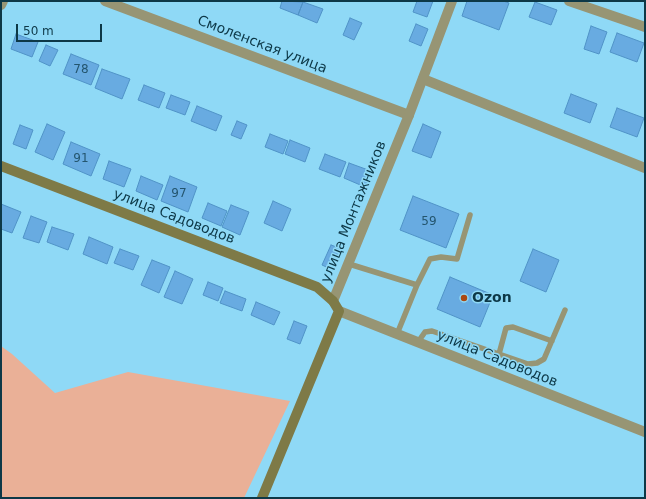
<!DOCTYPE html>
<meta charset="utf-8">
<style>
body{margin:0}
#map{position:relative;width:646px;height:499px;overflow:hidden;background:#8fd9f6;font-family:"DejaVu Sans",sans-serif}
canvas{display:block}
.frame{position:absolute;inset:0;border:2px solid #0d3847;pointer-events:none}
.scale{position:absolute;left:16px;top:24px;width:86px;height:18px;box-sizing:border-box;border:2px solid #0d3847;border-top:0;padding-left:5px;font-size:12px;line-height:14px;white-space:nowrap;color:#0d3847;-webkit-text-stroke:3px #8fd9f6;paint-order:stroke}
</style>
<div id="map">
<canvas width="646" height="499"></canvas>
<div class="frame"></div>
<div class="scale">50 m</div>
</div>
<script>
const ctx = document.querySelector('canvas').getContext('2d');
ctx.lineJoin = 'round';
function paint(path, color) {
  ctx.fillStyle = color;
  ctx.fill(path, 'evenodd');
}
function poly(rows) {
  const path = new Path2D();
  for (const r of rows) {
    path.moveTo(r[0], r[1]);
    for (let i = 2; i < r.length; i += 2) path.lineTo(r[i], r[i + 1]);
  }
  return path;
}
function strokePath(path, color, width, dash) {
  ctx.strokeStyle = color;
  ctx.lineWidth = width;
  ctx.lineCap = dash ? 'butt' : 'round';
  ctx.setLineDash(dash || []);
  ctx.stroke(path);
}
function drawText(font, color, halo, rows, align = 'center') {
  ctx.font = font + ' "DejaVu Sans",sans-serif';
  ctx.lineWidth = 3;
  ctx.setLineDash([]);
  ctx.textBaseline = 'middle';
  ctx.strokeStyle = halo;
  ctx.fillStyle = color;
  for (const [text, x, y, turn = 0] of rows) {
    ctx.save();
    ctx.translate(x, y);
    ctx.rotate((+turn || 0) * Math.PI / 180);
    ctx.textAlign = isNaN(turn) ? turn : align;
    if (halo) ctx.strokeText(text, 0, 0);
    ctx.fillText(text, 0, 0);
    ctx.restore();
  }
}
const green = poly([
 [1,346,12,354,55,393,128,372,290,401,244,498,1,498]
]);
const building = poly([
 [282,1,303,2,298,15,280,8,282,1],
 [417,1,433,1,427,17,413,12,417,1],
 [467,1,503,1,509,3,499,30,462,16,467,1],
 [303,2,323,9,317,23,298,15,303,2],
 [535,2,557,10,551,25,529,17,535,2],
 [350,18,362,23,354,40,343,35,350,18],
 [416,24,428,29,421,46,409,41,416,24],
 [591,26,607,32,599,54,584,49,591,26],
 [617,33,644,43,637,62,610,52,617,33],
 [16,34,38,42,32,57,11,49,16,34],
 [46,45,58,50,50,66,39,61,46,45],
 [71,54,99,65,91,85,63,74,71,54],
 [102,69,130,79,122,99,95,88,102,69],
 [144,85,165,93,159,108,138,100,144,85],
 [571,94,597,104,590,123,564,113,571,94],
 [171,95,190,102,185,115,166,108,171,95],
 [197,106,222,116,216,131,191,121,197,106],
 [617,108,644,118,637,137,610,127,617,108],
 [237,121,247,125,241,139,231,135,237,121],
 [47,124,65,132,53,160,35,152,47,124],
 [423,124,441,132,431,158,412,151,423,124],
 [20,125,33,130,26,149,13,144,20,125],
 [270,134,288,141,283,154,265,147,270,134],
 [290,140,310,148,305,162,285,154,290,140],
 [71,142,100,154,91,176,63,164,71,142],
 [325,154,346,162,340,177,319,169,325,154],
 [109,161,131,169,124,187,103,179,109,161],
 [349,163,371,171,365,187,344,178,349,163],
 [141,176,163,185,157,200,136,191,141,176],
 [170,176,197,187,188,212,161,201,170,176],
 [413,196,459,214,446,248,400,230,413,196],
 [273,201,291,209,282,231,264,223,273,201],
 [208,203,227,211,221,226,202,218,208,203],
 [1,204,21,212,12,233,1,229,1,204],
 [231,205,249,212,240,235,222,227,231,205],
 [31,216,47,222,39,243,23,238,31,216],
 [52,227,74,234,68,250,47,242,52,227],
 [89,237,113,247,107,264,83,254,89,237],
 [331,245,342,249,333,270,322,265,331,245],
 [120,249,139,256,133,270,114,263,120,249],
 [533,249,559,260,546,292,520,281,533,249],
 [152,260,170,267,159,293,141,285,152,260],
 [175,271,193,279,182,304,164,297,175,271],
 [450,277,493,295,480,327,437,309,450,277],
 [208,282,223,288,218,301,203,295,208,282],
 [225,291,246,299,242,311,220,303,225,291],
 [256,302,280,312,274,325,251,315,256,302],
 [294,321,307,326,300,344,287,339,294,321]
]);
const service = poly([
 [349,264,417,285],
 [397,334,417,285,430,259,441,257,457,259,470,215],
 [418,342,425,332,432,331,528,364,537,363,544,359,565,310],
 [499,354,506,328,513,327,552,341]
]);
const minor = poly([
 [105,1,409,115],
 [569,1,645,27],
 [1,5,3,1],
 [423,79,645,168],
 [339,311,645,432]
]);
const tertiary = poly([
 [333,301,409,115,452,1]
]);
const secondary = poly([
 [1,166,317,287,333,301,339,311,262,498]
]);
const markers = [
 [464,298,4,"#ab4811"]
];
const numberNames = [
 ["78",81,70],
 ["91",81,159],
 ["97",179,194],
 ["59",429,222]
];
const streetNames = [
 ["Смоленская улица",262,45,21],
 ["улица Монтажников",354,212,-68],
 ["улица Садоводов",174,217,21],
 ["улица Садоводов",497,359,22]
];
const poiNames = [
 ["Ozon",472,298]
];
paint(green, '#eab097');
paint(building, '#68abe1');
strokePath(building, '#5093c7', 1);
strokePath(service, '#979574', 5.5);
strokePath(minor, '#979574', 10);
strokePath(tertiary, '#979574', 10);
strokePath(secondary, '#7e7a47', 10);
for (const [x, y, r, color] of markers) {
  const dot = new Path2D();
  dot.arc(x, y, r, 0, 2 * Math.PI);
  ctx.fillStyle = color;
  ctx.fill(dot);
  strokePath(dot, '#8fd9f6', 1.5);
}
drawText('12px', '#24556e', null, numberNames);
drawText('14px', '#0d3847', '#8fd9f6', streetNames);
drawText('bold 14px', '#0d3847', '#8fd9f6', poiNames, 'left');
</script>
